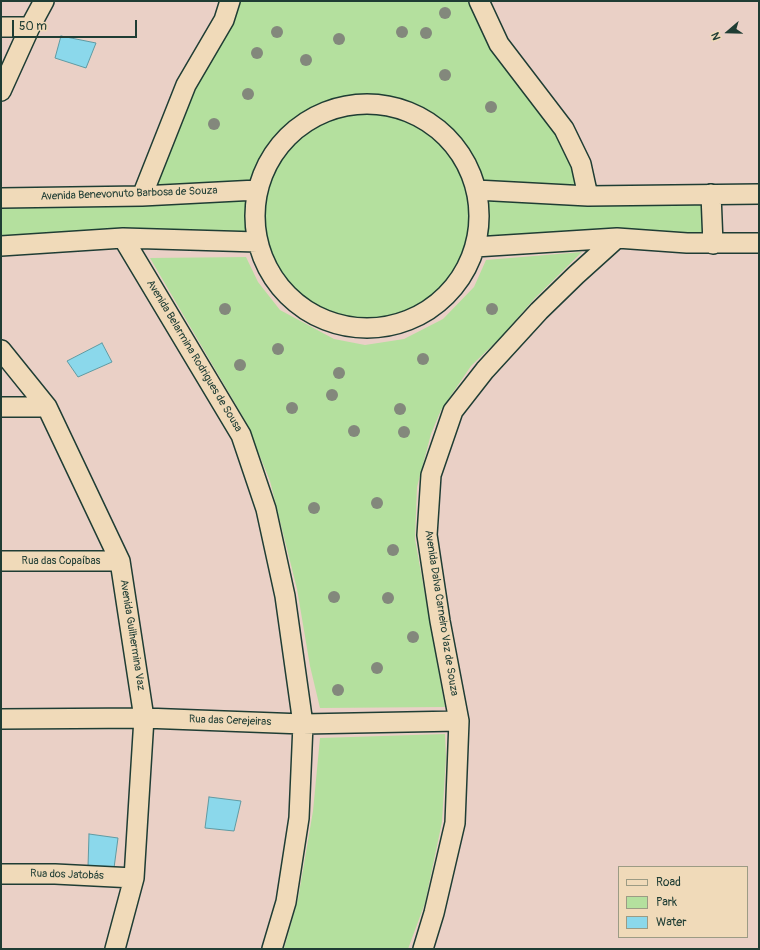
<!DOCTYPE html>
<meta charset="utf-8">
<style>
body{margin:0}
#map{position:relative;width:760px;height:950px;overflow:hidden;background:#ead0c6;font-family:Pangolin,sans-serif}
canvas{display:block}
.frame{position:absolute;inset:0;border:2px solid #1f3d34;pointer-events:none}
.legend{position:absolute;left:618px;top:866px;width:130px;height:72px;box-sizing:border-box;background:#f0dab9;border:1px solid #9c9b84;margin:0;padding:5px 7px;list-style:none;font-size:12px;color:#1f3d34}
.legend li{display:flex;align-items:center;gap:8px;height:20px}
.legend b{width:20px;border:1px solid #9c9b84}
.north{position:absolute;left:708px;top:12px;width:40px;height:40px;-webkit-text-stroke:3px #f0dab9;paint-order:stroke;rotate:250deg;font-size:11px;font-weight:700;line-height:16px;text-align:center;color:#1f3d34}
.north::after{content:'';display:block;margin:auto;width:14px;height:18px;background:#1f3d34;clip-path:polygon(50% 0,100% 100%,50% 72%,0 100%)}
.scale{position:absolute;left:12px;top:20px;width:125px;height:18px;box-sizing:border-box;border:2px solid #1f3d34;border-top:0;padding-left:5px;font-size:12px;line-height:14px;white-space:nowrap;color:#1f3d34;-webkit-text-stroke:3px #f0dab9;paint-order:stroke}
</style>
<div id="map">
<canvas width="760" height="950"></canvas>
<div class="frame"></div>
<ul class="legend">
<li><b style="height:5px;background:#f0dab9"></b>Road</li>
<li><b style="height:11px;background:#b4e09e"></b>Park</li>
<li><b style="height:11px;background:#8bd8eb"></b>Water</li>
</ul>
<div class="north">N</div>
<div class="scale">50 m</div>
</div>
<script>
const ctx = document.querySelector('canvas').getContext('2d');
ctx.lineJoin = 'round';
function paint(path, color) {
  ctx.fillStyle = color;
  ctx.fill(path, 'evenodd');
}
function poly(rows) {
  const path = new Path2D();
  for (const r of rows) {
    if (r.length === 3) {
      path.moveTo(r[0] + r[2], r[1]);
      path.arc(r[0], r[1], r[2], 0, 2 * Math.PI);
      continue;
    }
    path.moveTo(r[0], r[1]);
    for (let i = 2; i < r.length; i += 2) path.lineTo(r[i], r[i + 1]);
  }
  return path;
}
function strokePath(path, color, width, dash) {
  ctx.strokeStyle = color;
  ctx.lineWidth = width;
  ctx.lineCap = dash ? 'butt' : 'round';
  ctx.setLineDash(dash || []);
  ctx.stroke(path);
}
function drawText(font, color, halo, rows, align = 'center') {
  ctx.font = font + ' Pangolin,sans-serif';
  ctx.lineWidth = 3;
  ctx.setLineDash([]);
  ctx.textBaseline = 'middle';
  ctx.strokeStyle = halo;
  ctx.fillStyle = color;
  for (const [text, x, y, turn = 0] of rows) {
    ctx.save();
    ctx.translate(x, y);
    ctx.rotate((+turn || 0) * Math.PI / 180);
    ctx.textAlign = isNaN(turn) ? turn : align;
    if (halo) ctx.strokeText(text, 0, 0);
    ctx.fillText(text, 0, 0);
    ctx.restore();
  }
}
const green = poly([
 [231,1,472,1,559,134,575,165,578,187,482,184,468,153,442,124,395,100,366,98,329,102,294,121,268,149,252,185,151,189],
 [367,216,104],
 [484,197,704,200,706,237,483,241],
 [249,198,246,217,250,235,1,239,1,205],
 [582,252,534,299,501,337,471,366,441,410,431,434,417,487,415,539,445,707,320,708,310,666,297,589,270,481,246,422,150,258,246,257,258,282,280,310,334,339,365,345,404,339,443,319,474,287,486,260],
 [445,734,446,757,442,822,425,903,408,949,284,949,298,899,313,811,320,738]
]);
const water = poly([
 [61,36,96,43,86,68,55,58,61,36],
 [102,343,112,362,78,377,67,361,102,343],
 [209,797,241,801,234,831,205,828,209,797],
 [89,834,118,838,114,868,88,867,89,834]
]);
const street = poly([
 [479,1,499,44,564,129,581,164,588,196],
 [1,27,30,27],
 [1,91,30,27,44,1],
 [367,216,112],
 [476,190,588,196,759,194],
 [711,194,713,244],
 [142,196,186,85,224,20,230,1],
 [1,198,142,196,257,190],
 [123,238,241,435,266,509,285,596,303,724,299,818,286,902,272,949],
 [1,246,123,238,257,242],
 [475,247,617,238,687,243,759,243],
 [1,350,47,407,120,561,144,718,134,878,115,949],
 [1,407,47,407],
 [1,561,120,561],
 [1,719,144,718,303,724,459,721],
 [1,874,55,874,134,878],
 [423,949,434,913,455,823,459,721,440,621,427,535,431,475,453,411,485,370,539,311,576,275,617,238]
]);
const trees = [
 [445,13],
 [277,32],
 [402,32],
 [426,33],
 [339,39],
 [257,53],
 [306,60],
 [445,75],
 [248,94],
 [491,107],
 [214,124],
 [225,309],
 [492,309],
 [278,349],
 [423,359],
 [240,365],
 [339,373],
 [332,395],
 [292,408],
 [400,409],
 [354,431],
 [404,432],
 [377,503],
 [314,508],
 [393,550],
 [334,597],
 [388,598],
 [413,637],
 [377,668],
 [338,690]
];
const streetNames = [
 ["Avenida Benevonuto Barbosa de Souza",129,194,-2],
 ["Avenida Belarmina Rodrigues de Sousa",194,356,59],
 ["Rua das Copaíbas",61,561],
 ["Avenida Dalva Carneiro Vaz de Souza",441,613,81],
 ["Avenida Guilhermina Vaz",132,635,81],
 ["Rua das Cerejeiras",230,721,2],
 ["Rua dos Jatobás",67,875,2]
];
paint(green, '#b4e09e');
paint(water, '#8bd8eb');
strokePath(water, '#609aa2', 1);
strokePath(street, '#1f3d34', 22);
strokePath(street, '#f0dab9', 19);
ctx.fillStyle = '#83887c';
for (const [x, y] of trees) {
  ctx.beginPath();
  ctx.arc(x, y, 6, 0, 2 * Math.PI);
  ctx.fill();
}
drawText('11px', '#1f3d34', '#f0dab9', streetNames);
</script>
